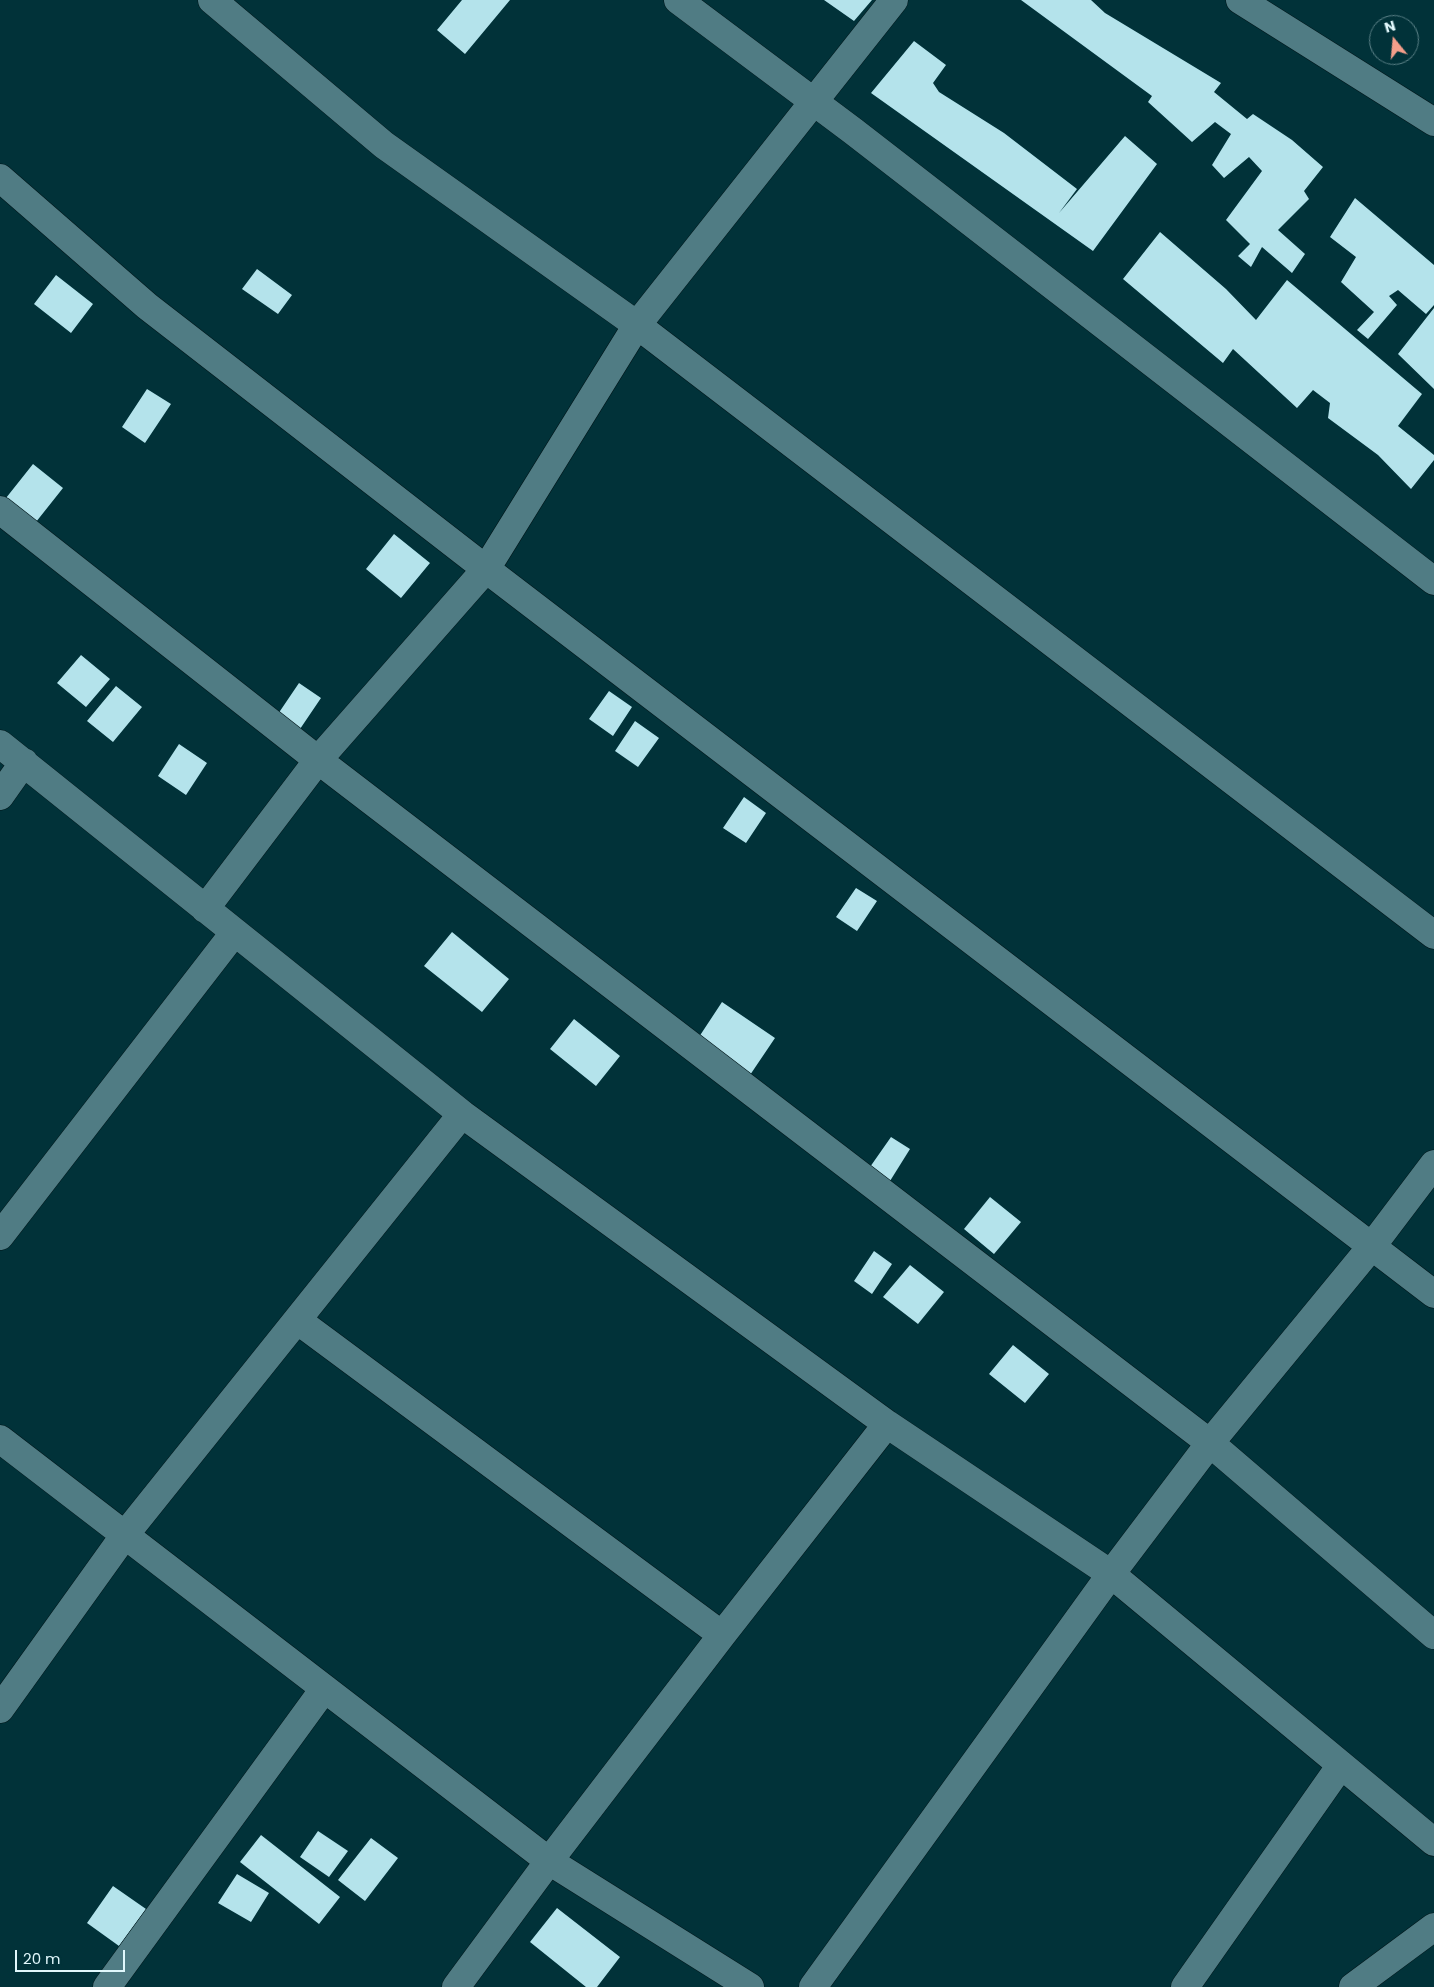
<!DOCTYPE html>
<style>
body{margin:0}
#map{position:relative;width:1434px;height:1987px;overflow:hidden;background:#013239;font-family:Poppins,sans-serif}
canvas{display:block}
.north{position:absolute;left:1369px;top:15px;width:50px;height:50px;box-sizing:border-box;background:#013239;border:1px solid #5b8187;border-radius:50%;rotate:343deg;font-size:14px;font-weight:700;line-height:20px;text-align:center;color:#e1f8fc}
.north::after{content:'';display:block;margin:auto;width:18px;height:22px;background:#f49e8a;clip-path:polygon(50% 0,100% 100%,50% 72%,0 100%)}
.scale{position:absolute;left:15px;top:1950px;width:110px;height:22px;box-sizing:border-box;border:2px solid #e1f8fc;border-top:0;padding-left:6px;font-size:15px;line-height:18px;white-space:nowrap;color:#e1f8fc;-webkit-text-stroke:4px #013239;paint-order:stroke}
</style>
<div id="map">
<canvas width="1434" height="1987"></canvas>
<div class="north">N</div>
<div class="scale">20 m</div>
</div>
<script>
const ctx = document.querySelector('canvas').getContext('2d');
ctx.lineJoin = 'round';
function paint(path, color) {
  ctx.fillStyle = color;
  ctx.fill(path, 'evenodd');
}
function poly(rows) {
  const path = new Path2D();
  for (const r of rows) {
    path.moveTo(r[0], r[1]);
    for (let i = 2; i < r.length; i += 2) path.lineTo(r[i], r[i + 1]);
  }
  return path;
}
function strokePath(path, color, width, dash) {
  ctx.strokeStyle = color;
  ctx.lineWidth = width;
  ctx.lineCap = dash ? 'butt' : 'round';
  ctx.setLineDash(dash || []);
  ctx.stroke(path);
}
const building = poly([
 [462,0,510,0,465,54,437,30],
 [824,0,872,0,854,21],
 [1021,0,1091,0,1105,13,1221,83,1214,92,1247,119,1253,114,1292,140,1323,167,1304,191,1309,199,1278,230,1305,254,1292,273,1262,247,1251,267,1238,256,1250,244,1226,220,1262,171,1249,157,1224,178,1212,165,1231,134,1215,122,1192,142,1148,102,1152,96],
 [914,41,946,65,933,83,939,92,1004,133,1077,189,1059,213,1125,136,1157,164,1093,251,871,93],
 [1355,198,1434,265,1434,305,1426,314,1398,290,1389,296,1397,305,1368,339,1357,330,1374,312,1341,282,1356,257,1330,237],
 [1160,232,1226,289,1256,320,1287,280,1422,394,1398,426,1434,455,1434,460,1411,489,1378,455,1328,418,1330,403,1313,390,1297,408,1233,349,1223,363,1123,279],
 [257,269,292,295,278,314,242,289],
 [56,275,93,304,71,333,34,304],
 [1434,308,1434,389,1398,354],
 [147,389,171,404,145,443,122,427],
 [33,464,63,488,36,522,6,498],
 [394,534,430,563,401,598,366,569],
 [81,655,110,679,86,707,57,683],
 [299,683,321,698,300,729,278,714],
 [116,686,142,707,113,742,87,721],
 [609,691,632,707,613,736,589,719],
 [635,721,659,738,638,767,615,751],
 [179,744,207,763,186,795,158,776],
 [744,797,766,813,746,843,723,828],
 [856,888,877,901,857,931,836,917],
 [452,932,509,979,482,1012,424,966],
 [722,1002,775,1038,750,1075,697,1040],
 [574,1019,620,1056,596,1086,550,1049],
 [891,1137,910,1149,890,1181,870,1167],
 [990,1197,1021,1222,994,1254,964,1229],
 [874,1251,892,1264,872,1294,854,1281],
 [910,1265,944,1292,918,1324,883,1297],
 [1013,1345,1049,1374,1025,1403,989,1374],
 [318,1831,348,1851,329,1877,300,1857],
 [261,1835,340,1897,319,1924,240,1862],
 [371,1838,398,1858,365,1901,338,1880],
 [237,1874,269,1893,251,1922,218,1903],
 [113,1886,146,1909,119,1946,87,1923],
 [557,1908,620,1957,597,1987,586,1987,530,1942]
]);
const minor = poly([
 [212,0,384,145,637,325,1434,935],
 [678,0,853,131,1434,581],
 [1240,0,1434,122],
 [0,178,147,306,486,569,1434,1294],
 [0,510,318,760,1210,1443,1434,1635],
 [0,744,462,1114,887,1424,1111,1574,1434,1842],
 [0,796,24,762],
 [205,909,318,760,486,569,637,325,894,0],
 [0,1236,234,933],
 [297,1320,722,1635],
 [0,1439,549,1861,750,1987],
 [0,1709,124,1536,462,1114],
 [107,1987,324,1689],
 [456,1987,549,1861,722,1635,887,1424],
 [813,1987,1111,1574,1210,1443,1372,1246,1434,1164],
 [1185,1987,1341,1765],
 [1353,1987,1434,1927]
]);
paint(building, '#b4e3eb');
strokePath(minor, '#02171b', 29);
strokePath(minor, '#507c84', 28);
</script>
